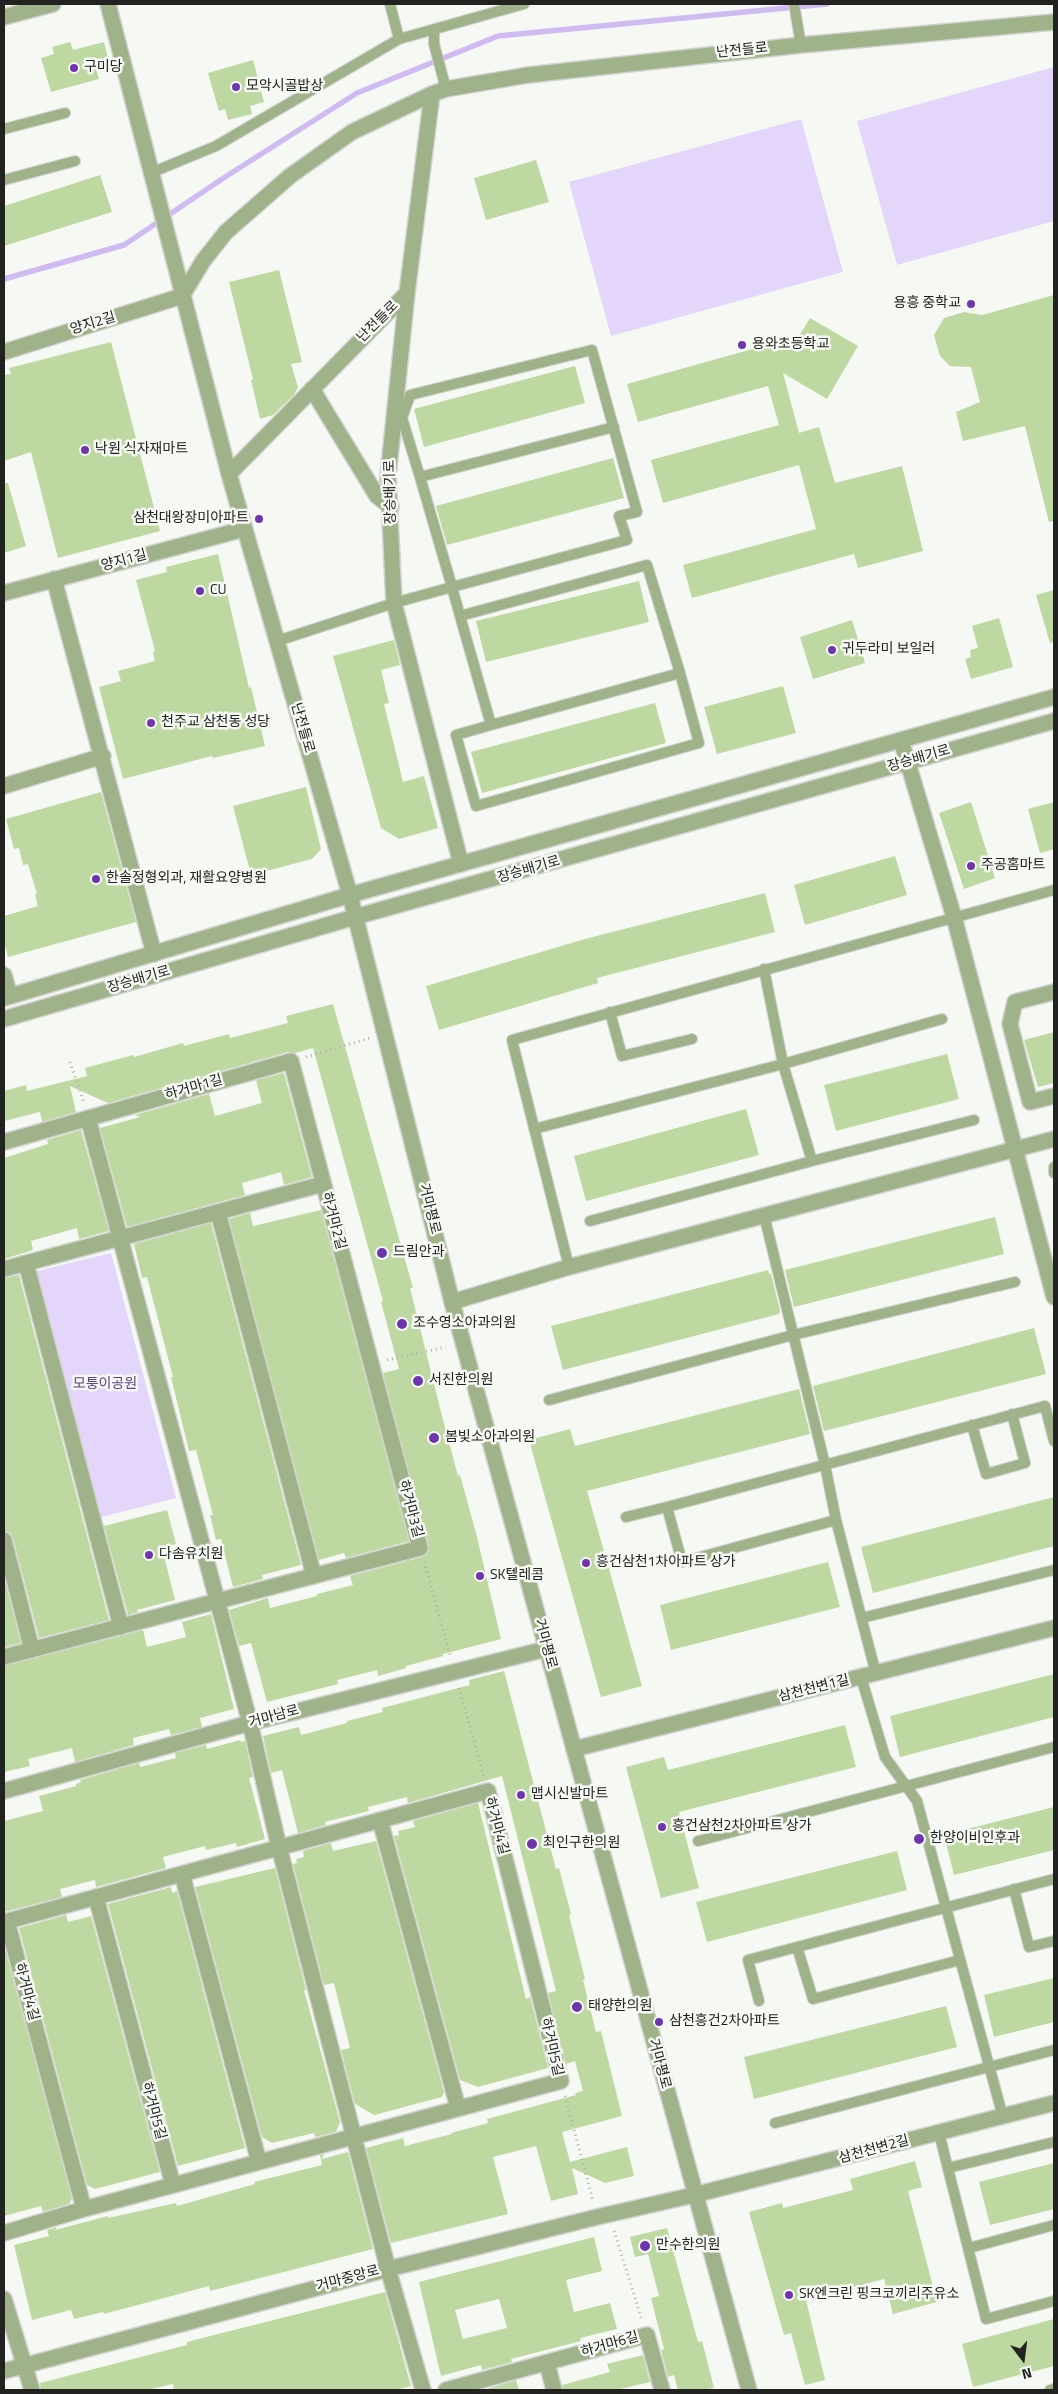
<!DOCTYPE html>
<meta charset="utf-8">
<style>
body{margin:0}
#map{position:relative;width:1058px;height:2394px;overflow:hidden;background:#f6f8f3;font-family:"Titillium Web",sans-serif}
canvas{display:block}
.frame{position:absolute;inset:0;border:5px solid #222321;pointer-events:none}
.north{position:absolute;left:998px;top:2334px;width:50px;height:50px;-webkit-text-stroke:4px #f6f8f3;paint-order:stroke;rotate:165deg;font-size:14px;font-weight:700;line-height:20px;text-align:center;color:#222321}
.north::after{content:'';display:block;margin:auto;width:18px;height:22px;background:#222321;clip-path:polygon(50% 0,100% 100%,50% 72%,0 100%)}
</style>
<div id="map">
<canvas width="1058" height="2394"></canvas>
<div class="frame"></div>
<div class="north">N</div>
</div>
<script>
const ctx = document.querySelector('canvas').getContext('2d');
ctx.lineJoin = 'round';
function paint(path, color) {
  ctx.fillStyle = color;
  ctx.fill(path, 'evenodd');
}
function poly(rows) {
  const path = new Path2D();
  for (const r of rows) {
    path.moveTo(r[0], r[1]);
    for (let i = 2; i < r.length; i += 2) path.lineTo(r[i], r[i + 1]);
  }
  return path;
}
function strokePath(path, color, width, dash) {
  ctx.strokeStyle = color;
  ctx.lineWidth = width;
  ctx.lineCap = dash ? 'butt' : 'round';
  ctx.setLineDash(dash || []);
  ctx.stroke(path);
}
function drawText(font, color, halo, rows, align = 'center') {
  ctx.font = font + ' "Titillium Web","Noto Sans KR",sans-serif';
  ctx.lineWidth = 5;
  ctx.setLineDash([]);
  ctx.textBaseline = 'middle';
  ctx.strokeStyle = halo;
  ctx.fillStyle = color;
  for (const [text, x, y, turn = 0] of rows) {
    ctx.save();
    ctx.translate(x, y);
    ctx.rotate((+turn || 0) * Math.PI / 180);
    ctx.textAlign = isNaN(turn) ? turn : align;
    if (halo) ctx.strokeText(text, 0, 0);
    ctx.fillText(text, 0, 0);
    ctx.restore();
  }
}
const green = poly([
 [1054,67,1054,221,897,265,857,121],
 [801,119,843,272,611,336,569,182],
 [111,1253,176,1498,98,1518,33,1272]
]);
const stream = poly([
 [4,279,124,245,225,177,357,93,498,36,827,4]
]);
const building = poly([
 [70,42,73,50,104,42,110,66,96,69,99,79,51,92,41,58,54,54,52,47],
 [253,60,264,102,250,106,252,114,228,120,225,109,219,111,208,73],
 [536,160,549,202,486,220,474,178],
 [100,175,112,212,4,246,4,206],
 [279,270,302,362,291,364,298,387,294,395,273,415,260,419,251,380,253,379,229,282],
 [1054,295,1054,521,1049,522,1025,426,963,441,956,412,980,402,971,367,950,366,940,356,934,335,944,318,964,312,982,315],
 [810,318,858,346,827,399,783,373,799,433,819,427,835,483,902,466,923,551,858,568,854,554,692,598,683,565,816,529,799,465,663,503,651,460,779,425,768,386,638,422,627,384,799,336],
 [111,342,160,531,58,558,31,452,4,461,4,375,11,374,9,368],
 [575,366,585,403,424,447,414,409],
 [613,458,624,498,447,545,436,506],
 [4,483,8,483,26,546,4,553],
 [218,554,249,688,251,687,265,746,213,758,212,756,123,779,99,687,121,681,118,671,155,661,153,652,155,651,136,580,167,572,166,567],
 [639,581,649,622,486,662,476,621],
 [1054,590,1054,642,1050,643,1036,595],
 [999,618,1013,667,971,679,965,659,971,657,970,650,978,648,972,626],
 [852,620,865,663,813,679,800,637],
 [394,640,400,665,381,670,389,703,384,704,403,782,424,776,438,828,399,839,381,828,333,656],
 [783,686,796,733,717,754,704,707],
 [655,703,666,743,482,793,471,752],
 [306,787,321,849,312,859,251,875,233,806],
 [101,792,136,922,8,957,4,941,4,916,38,906,35,894,37,894,28,864,23,865,19,848,14,849,6,819],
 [971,802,995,878,964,889,939,813],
 [1054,802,1054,849,1040,853,1028,809],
 [895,856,907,895,805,925,794,885],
 [765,893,775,932,597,978,598,983,439,1030,426,986,585,939],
 [333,1004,413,1288,410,1288,441,1412,458,1476,460,1475,476,1533,501,1639,443,1654,443,1656,406,1666,406,1668,378,1676,377,1670,337,1680,338,1684,267,1702,251,1643,239,1646,229,1610,268,1598,270,1608,317,1596,317,1594,353,1585,350,1576,422,1557,429,1550,383,1373,399,1369,381,1302,383,1301,313,1048,295,1053,288,1052,108,1103,70,1086,76,1112,42,1122,40,1112,4,1121,4,1091,26,1085,27,1091,87,1076,85,1068,133,1055,134,1057,183,1043,184,1046,229,1034,230,1038,288,1023,286,1016],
 [1054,1032,1054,1083,1038,1087,1024,1040],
 [947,1054,959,1099,836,1131,824,1085],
 [284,1073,312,1177,284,1185,281,1172,242,1183,245,1195,127,1227,100,1128,140,1117,135,1115,209,1094,215,1116,262,1103,256,1080],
 [746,1109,759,1155,586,1201,574,1156],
 [81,1130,109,1231,79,1239,77,1228,31,1241,33,1250,4,1259,4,1158,48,1144,47,1140],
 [321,1210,409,1541,346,1558,344,1553,319,1560,229,1219,250,1213,253,1226],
 [995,1217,1004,1254,794,1307,785,1270],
 [211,1223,301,1565,262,1575,263,1579,233,1587,221,1539,216,1540,210,1515,213,1515,196,1450,189,1451,171,1377,173,1377,147,1277,142,1278,134,1244],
 [768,1270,769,1274,771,1274,780,1310,779,1314,563,1370,551,1326],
 [19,1275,109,1620,39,1638,13,1538,10,1533,4,1531,4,1278],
 [1034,1328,1046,1374,824,1431,813,1386],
 [799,1389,810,1434,587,1491,642,1686,601,1697,529,1440,570,1429,575,1446],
 [1054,1497,1054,1546,873,1593,861,1547],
 [167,1510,176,1544,162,1548,175,1600,137,1610,138,1612,128,1615,104,1526],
 [828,1562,840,1607,671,1650,660,1605],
 [4,1577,21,1643,4,1647],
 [211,1614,234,1709,200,1718,202,1727,171,1735,169,1729,133,1738,134,1745,75,1762,72,1748,28,1759,30,1766,4,1772,4,1666,143,1630,147,1647,186,1637,182,1622],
 [504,1671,556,1869,559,1868,571,1914,569,1915,585,1979,583,1980,596,2032,601,2031,622,2116,562,2132,570,2162,627,2147,634,2176,605,2183,572,2168,578,2194,551,2201,536,2146,493,2157,508,2214,391,2243,366,2148,403,2138,405,2146,452,2134,451,2133,488,2123,487,2119,576,2095,575,2093,583,2091,575,2061,566,2064,548,1993,556,1991,502,1776,408,1803,407,1797,368,1807,369,1811,325,1822,326,1825,298,1833,282,1770,271,1773,263,1736,299,1727,301,1735,347,1723,347,1721,383,1712,382,1708,470,1685,469,1680],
 [1054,1674,1054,1717,900,1757,890,1716],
 [845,1725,856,1767,679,1812,699,1888,661,1898,626,1767,664,1757,668,1770],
 [240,1740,241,1742,245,1741,253,1777,249,1778,265,1839,237,1847,236,1843,206,1850,205,1846,163,1857,166,1868,96,1887,95,1880,60,1889,62,1897,4,1912,4,1821,43,1811,39,1796,76,1786,76,1784,81,1782,80,1780,139,1763,140,1767,176,1758,175,1753,206,1745,207,1749],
 [478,1803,526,1999,530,1997,548,2068,478,2087,460,2080,394,1836,399,1835,398,1831,415,1827,413,1821],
 [1054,1807,1054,1850,954,1875,944,1835],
 [376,1841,444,2092,442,2097,374,2115,355,2104,341,2050,350,2048,334,1983,324,1985,293,1864,297,1863,296,1859,304,1857,303,1851,331,1843,333,1851],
 [897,1851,907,1890,707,1942,696,1902],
 [275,1868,306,1990,304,1990,340,2122,336,2132,315,2137,314,2133,272,2143,262,2137,195,1887],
 [171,1887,172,1893,177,1891,245,2148,178,2166,108,1904],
 [66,1915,68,1922,91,1916,160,2172,95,2189,87,2185,19,1928],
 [4,1945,72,2199,69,2204,43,2212,41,2206,4,2216],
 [1054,1978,1054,2022,994,2037,984,1995],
 [946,2006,957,2047,754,2099,744,2057],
 [348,2152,373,2249,210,2291,209,2286,104,2314,103,2312,74,2319,71,2310,32,2320,14,2245,49,2236,47,2230,57,2227,55,2230,108,2216,108,2218,176,2203,177,2206,255,2184,254,2182,322,2165,320,2155,324,2154,322,2159],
 [915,2161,922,2187,908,2191,937,2302,893,2314,884,2279,806,2300,825,2380,805,2385,791,2333,784,2335,749,2212,782,2203,783,2208,853,2190,850,2179],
 [1054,2163,1054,2209,990,2225,979,2182],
 [667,2228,698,2342,702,2341,714,2388,703,2390,678,2390,674,2375,668,2377,661,2350,664,2349,651,2298,659,2296,648,2254,635,2257,630,2237],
 [594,2237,602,2271,566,2280,574,2312,610,2303,617,2329,580,2338,581,2341,511,2359,512,2362,482,2370,481,2365,441,2376,419,2282],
 [499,2299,507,2328,463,2339,455,2310],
 [385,2292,411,2386,395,2390,174,2390,173,2384,146,2390,41,2390,40,2383,187,2345,187,2342,222,2333],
 [1054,2319,1054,2366,973,2387,962,2344],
 [643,2355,650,2382,616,2390,563,2390,562,2385,610,2372,607,2364],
 [516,2380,519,2390,487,2390,487,2389]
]);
const path = poly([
 [306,1057,370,1038],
 [70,1062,84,1103],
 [387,1360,446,1347],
 [424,1562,450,1655],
 [459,1688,484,1776],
 [565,2096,593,2201],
 [614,2231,642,2320]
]);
const service = poly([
 [794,4,801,45],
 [434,29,434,44,446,89],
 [399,39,524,4],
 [4,129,65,113],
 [153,172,216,146,399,39,390,4],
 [4,180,75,161],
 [420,477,614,427],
 [277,641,394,603,452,587,627,540,619,516,637,512,592,350,410,395,402,418,420,477,452,587,460,616,491,725,680,673,647,565,460,616],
 [491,725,456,735,476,806,699,743,680,673],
 [764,969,783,1064,812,1161,974,1120],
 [610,1012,622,1056,692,1039],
 [534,1129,783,1064,942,1019],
 [1054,1167,1054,1173],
 [764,1215,825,1465,836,1520,876,1674],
 [590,1221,812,1161],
 [569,1267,512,1040,1054,890],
 [549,1400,793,1335,1015,1282],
 [972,1425,986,1474,1025,1463,1012,1414],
 [626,1517,667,1507],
 [836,1520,682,1562,667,1507,1045,1406,1054,1441],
 [862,1618,1054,1570],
 [861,1677,885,1757,917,1801,1003,2117],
 [698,1841,1054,1747],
 [1014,1889,1029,1947,1054,1941],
 [797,1947,813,1999,960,1960],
 [759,2001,748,1960,1054,1879],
 [775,2123,1054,2050],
 [939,2133,986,2319,1054,2301],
 [948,2168,1054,2142],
 [969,2248,1054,2225],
 [1050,2390,1054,2389]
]);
const minor = poly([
 [108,4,229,474,350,895],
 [4,17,53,4],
 [432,94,407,293,388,476,394,603,461,864],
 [4,352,182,296,203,261,226,232,290,176,352,132,432,94,446,89,528,75,801,45,1054,22],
 [312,389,377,496,391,507],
 [229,474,407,293],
 [54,579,154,954],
 [4,593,244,529],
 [901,740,954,917,1054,1297],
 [4,786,103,756],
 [4,975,10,996],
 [1054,992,1015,1002,1010,1024,1030,1102,1054,1096],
 [88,1118,250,1723,279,1847,388,2269,423,2390],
 [4,1142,291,1061,420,1548,4,1657],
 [218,1212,314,1576],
 [26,1263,121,1627],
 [4,1269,323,1184],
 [452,1302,569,1267,1054,1139],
 [4,1540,32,1650],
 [574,1749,1054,1628],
 [4,1791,250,1723,546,1649],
 [380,1820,458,2108],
 [182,1874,259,2162],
 [96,1897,173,2185],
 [7,1921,84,2209],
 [4,1922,488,1791,561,2081,84,2209,4,2233],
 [4,2299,32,2390],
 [547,2363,554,2390],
 [4,2371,388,2269,597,2217,694,2195,1054,2103],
 [446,2390,647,2335,662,2390]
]);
const tertiary = poly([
 [350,895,452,1302,749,2390],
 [4,998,350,895,1054,697],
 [4,1019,355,917,1054,721]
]);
const markers = [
 [74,68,5,"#6f35ac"],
 [236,87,5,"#6f35ac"],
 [971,304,5,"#6f35ac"],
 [742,345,5,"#6f35ac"],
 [85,450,5,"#6f35ac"],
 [259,519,5,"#6f35ac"],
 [200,591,5,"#6f35ac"],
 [832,650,5,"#6f35ac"],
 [151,723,5,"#6f35ac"],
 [971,866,5,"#6f35ac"],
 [96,879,5,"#6f35ac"],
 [382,1253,6,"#6f35ac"],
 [402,1324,6,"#6f35ac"],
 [418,1381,6,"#6f35ac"],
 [434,1438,6,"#6f35ac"],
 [149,1555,5,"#6f35ac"],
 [586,1563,5,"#6f35ac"],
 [480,1576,5,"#6f35ac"],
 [521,1795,5,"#6f35ac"],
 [662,1827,5,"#6f35ac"],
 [919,1839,6,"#6f35ac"],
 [532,1844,6,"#6f35ac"],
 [577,2007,6,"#6f35ac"],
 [659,2022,5,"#6f35ac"],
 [645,2246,6,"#6f35ac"],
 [789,2295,5,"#6f35ac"]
];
const streetNames = [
 ["난전들로",742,51,-6],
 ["난전들로",378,322,-45],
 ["양지2길",93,324,-17],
 ["장승배기로",391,492,-91],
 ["양지1길",124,561,-15],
 ["난전들로",302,728,74],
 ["장승배기로",919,759,-16],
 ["장승배기로",529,870,-16],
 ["장승배기로",139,980,-16],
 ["하거마1길",194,1088,-16],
 ["거마평로",429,1209,76],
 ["하거마2길",333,1221,75],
 ["하거마3길",410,1509,75],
 ["거마평로",545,1644,75],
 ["삼천천변1길",814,1689,-14],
 ["거마남로",274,1717,-15],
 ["하거마4길",496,1826,75],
 ["하거마4길",26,1992,75],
 ["하거마5길",551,2047,77],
 ["거마평로",659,2064,75],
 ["하거마5길",153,2111,75],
 ["삼천천변2길",874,2150,-15],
 ["거마중앙로",348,2279,-15],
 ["하거마6길",610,2345,-16]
];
const poiNames = [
 ["구미당",84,68],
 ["모악시골밥상",246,87],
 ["용흥 중학교",961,304,"right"],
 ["용와초등학교",752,345],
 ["낙원 식자재마트",95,450],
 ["삼천대왕장미아파트",249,519,"right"],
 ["CU",210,591],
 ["귀두라미 보일러",842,650],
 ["천주교 삼천동 성당",161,723],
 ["주공홈마트",981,866],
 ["한솔정형외과, 재활요양병원",106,879],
 ["드림안과",393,1253],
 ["조수영소아과의원",413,1324],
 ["서진한의원",429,1381],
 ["봄빛소아과의원",445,1438],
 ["다솜유치원",159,1555],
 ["흥건삼천1차아파트 상가",596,1563],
 ["SK텔레콤",490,1576],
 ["맵시신발마트",531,1795],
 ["흥건삼천2차아파트 상가",672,1827],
 ["한양이비인후과",930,1839],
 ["최인구한의원",543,1844],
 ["태양한의원",588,2007],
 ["삼천흥건2차아파트",669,2022],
 ["만수한의원",656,2246],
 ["SK엔크린 핑크코끼리주유소",799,2295]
];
const parkNames = [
 ["모퉁이공원",105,1385]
];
paint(green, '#e3d6fa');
strokePath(stream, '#cfbaf1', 5.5);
paint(building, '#bed8a1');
strokePath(service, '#d0d2cd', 12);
strokePath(minor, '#d0d2cd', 18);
strokePath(tertiary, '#d0d2cd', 18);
strokePath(path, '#aeb0ac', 3, [1, 4]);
strokePath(service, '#9fb289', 10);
strokePath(minor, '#9fb289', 15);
strokePath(tertiary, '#9fb289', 15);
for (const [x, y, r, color] of markers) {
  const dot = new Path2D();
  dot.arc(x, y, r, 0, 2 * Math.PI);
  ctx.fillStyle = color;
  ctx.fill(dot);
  strokePath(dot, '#f6f8f3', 2);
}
drawText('14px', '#222321', '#f6f8f3', streetNames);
drawText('14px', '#222321', '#f6f8f3', poiNames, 'left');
drawText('14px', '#604486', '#f6f8f3', parkNames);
</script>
